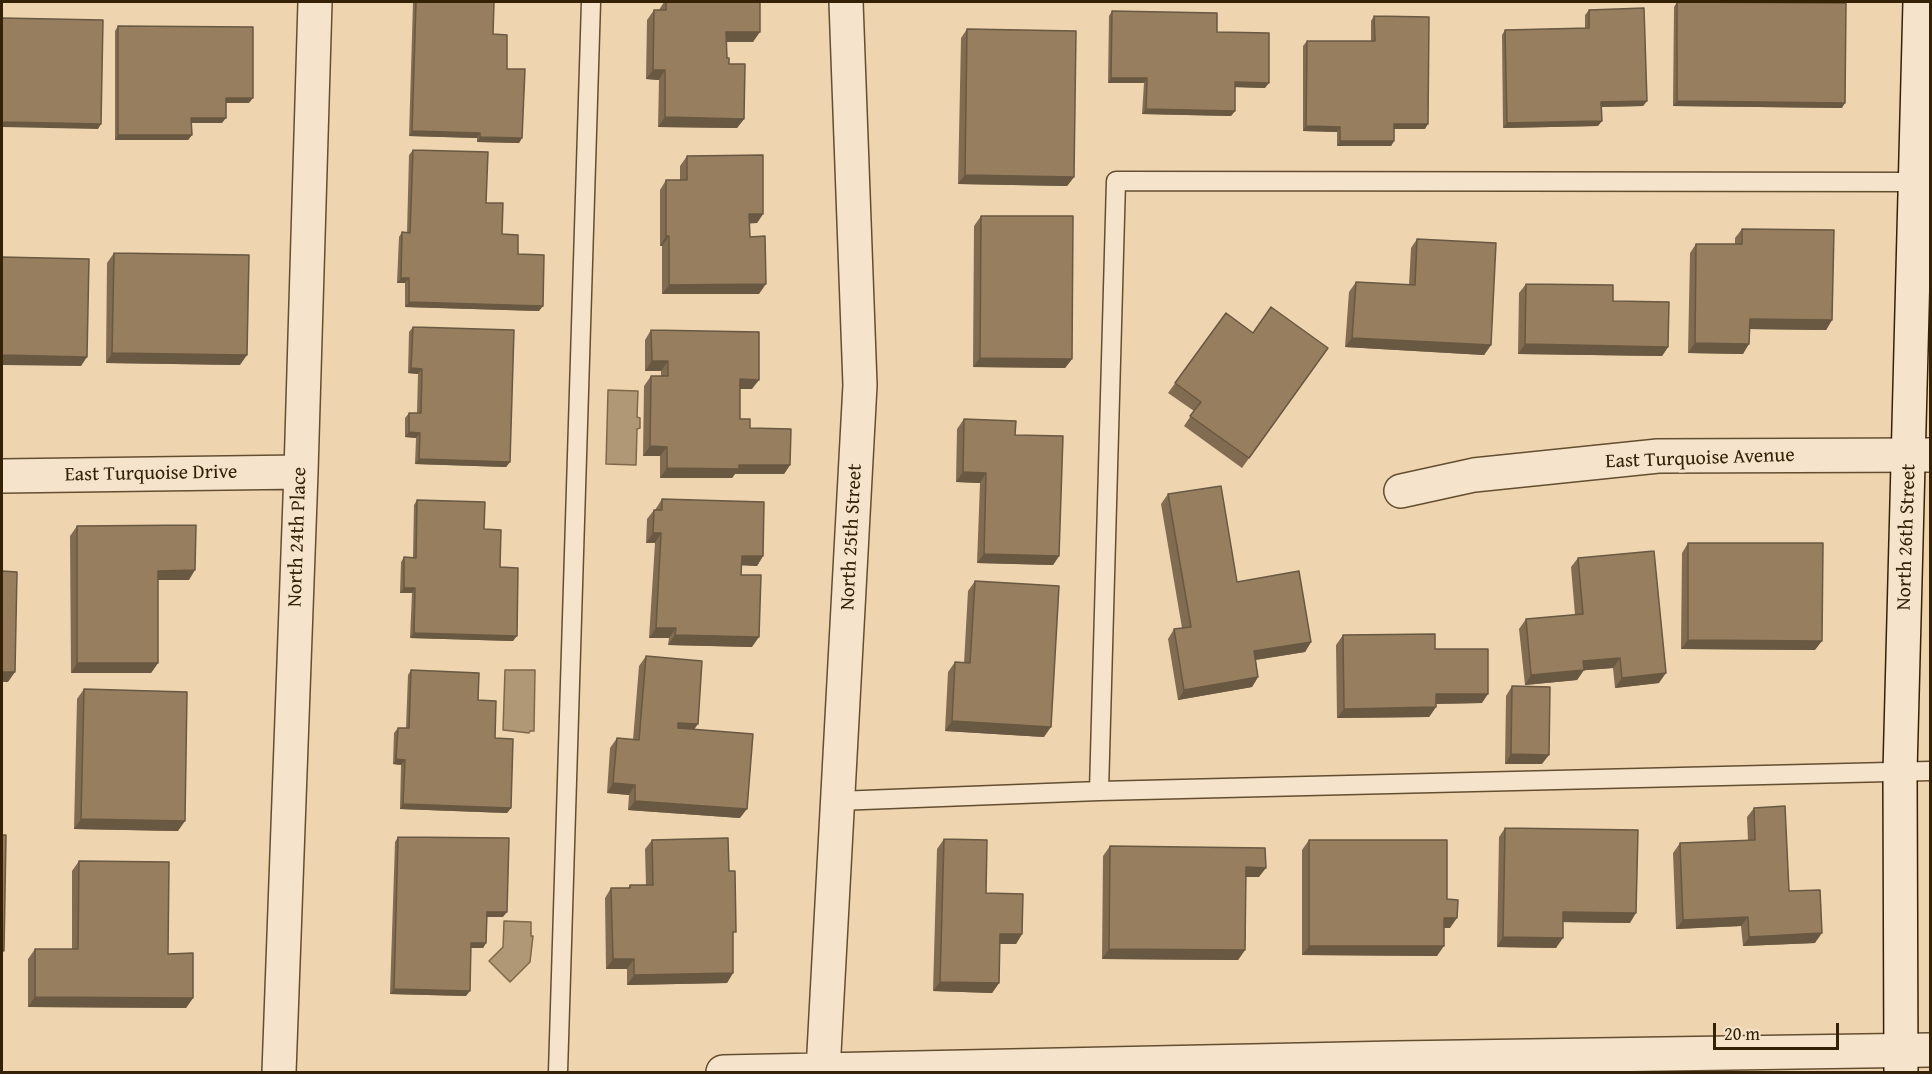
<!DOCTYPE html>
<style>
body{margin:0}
#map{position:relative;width:1932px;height:1074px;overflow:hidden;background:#efd4b0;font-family:"Gentium Book Plus",serif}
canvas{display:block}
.frame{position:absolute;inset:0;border:3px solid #352106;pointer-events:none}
.scale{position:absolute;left:1713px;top:1023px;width:126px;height:27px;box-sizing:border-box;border:3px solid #352106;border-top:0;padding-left:8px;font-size:18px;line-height:21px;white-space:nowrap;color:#352106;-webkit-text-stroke:4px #f5e3cc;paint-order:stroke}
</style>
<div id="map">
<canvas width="1932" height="1074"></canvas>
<div class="frame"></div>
<div class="scale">20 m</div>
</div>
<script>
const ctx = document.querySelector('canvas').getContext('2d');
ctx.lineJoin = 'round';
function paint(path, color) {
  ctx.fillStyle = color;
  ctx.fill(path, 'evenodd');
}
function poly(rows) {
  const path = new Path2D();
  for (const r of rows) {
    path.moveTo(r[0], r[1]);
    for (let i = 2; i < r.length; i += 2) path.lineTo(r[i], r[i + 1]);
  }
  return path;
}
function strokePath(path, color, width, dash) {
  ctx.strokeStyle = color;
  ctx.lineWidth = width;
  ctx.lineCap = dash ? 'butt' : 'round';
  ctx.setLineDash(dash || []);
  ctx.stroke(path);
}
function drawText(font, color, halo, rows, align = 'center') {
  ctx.font = font + ' "Gentium Book Plus",serif';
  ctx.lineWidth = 6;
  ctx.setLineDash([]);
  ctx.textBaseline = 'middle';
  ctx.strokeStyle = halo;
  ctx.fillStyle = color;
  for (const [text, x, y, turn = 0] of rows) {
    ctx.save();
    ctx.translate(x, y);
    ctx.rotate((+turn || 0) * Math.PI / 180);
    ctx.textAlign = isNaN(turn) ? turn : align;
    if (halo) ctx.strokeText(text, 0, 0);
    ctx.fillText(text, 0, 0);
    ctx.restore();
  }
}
const water = poly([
 [608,390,638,391,637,417,640,418,640,428,637,429,636,465,606,464,608,390],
 [505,670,535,670,534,731,530,731,529,733,503,730,505,670],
 [504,921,531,922,531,936,533,936,530,962,510,982,489,961,503,947,504,921]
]);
const lane = poly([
 [1099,791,1116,181,1923,182],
 [837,801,1099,791,1930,771],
 [558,1072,591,2]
]);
const street = poly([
 [2,476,301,472],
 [1401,491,1474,475,1658,456,1930,455],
 [823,1071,860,385,846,2],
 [279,1072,301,472,315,2],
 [723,1072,1396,1058,1930,1050]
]);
const secondary = poly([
 [1901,1072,1900,772,1920,2]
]);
const wall = poly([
 [413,2,494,2,493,34,507,69,522,138,519,143,477,142,477,138,409,136],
 [664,2,760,2,753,42,727,42,727,58,744,119,737,128,658,127,659,80,646,79,647,20,654,10,659,10],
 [1677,2,1842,108,1673,106,1674,7],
 [1589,10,1647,101,1643,106,1602,107,1598,126,1503,128,1502,35,1505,30,1585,28,1585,15],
 [1112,11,1265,88,1235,87,1235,111,1231,116,1142,114,1144,83,1108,83,1109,16],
 [1374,16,1425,129,1394,129,1394,141,1391,146,1337,146,1337,132,1303,131,1303,46,1307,41,1371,41,1371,21],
 [118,26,249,103,226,103,222,123,191,123,192,135,188,140,115,140,115,31],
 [967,29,1074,177,1067,186,958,184,961,38],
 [413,150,486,203,502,234,518,254,539,311,405,307,405,283,397,283,399,237,402,232,407,233,409,155],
 [687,156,763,214,757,223,750,223,750,237,759,294,662,294,662,246,660,246,660,190,666,180,680,180,680,166],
 [981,216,1072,359,1065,368,973,367,974,226],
 [1742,229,1832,320,1826,330,1750,329,1743,354,1688,353,1690,253,1696,244,1735,244,1735,238],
 [1417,239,1491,345,1484,355,1345,347,1349,292,1356,282,1409,285,1411,248],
 [114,253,240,365,106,363,107,263],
 [1526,284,1668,347,1662,356,1518,354,1519,293],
 [1226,313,1253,333,1328,348,1242,468,1184,426,1194,411,1168,393],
 [413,327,510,462,506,467,415,464,416,438,405,437,405,418,409,413,417,413,418,374,408,373,409,332],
 [651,330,752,389,740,389,740,419,790,465,784,474,735,474,732,478,660,478,660,456,643,456,644,386,651,376,661,376,661,371,645,371,645,340],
 [964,419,1015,435,1059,556,1053,565,977,563,980,483,956,482,957,429],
 [1168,494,1237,582,1311,642,1305,652,1256,660,1258,677,1252,687,1178,700,1168,639,1174,629,1182,628,1161,504],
 [662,499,763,556,757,566,742,565,741,575,752,647,668,645,669,638,649,638,655,543,646,543,647,519,654,510,655,510],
 [417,500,484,529,500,567,513,641,410,638,412,593,400,593,401,562,404,557,413,557,414,505],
 [77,526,189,580,158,580,158,663,151,673,71,673,70,536],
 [1688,543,1815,650,1681,649,1682,553],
 [1578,558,1659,683,1615,688,1613,668,1584,670,1577,680,1525,685,1519,629,1526,619,1575,615,1571,567],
 [975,581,1044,737,945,731,948,672,955,662,964,663,968,591],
 [1343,635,1435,649,1482,703,1436,704,1436,707,1429,717,1337,718,1336,645],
 [646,656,694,729,740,818,628,810,629,795,607,793,610,748,617,738,633,740,639,666],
 [411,670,478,700,495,738,511,808,507,813,400,809,401,765,393,764,394,733,398,728,406,728,408,675],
 [1512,686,1542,764,1505,764,1506,696],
 [84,689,178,831,74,829,77,699],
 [1754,808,1789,891,1815,943,1743,946,1741,926,1676,929,1673,853,1680,843,1748,840,1747,817],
 [1505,828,1630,923,1563,922,1556,948,1497,947,1499,837],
 [398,837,503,917,487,917,486,943,483,948,471,948,466,996,390,994,395,842],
 [944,839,986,893,1022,934,1016,944,1000,944,999,983,992,993,933,991,937,849],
 [652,840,729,871,733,936,733,973,727,983,627,985,627,969,606,969,605,898,611,888,628,888,630,885,646,885,645,849],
 [1309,840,1447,899,1450,928,1444,928,1437,956,1302,955,1302,850],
 [1110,846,1259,877,1246,877,1245,950,1238,960,1102,959,1103,856],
 [79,861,168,954,193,998,186,1008,28,1007,28,959,35,949,72,949,72,871]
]);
const shadedWall = poly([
 [726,32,760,32,753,42,720,42],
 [653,70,665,70,659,80,646,79],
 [1111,78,1147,78,1144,83,1108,83],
 [1235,82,1269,83,1265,88,1232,87],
 [226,98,253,98,249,103,223,103],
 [1647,101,1643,106,1598,107,1601,102],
 [1677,101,1845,103,1842,108,1673,106],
 [1146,109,1235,111,1231,116,1142,114],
 [665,117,744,119,737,128,658,127],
 [191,118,226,118,222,123,188,123],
 [1602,121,1598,126,1503,128,1507,123],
 [2,122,101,124,98,129,2,127],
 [1394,124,1428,124,1425,129,1391,129],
 [1306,126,1340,127,1337,132,1303,131],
 [412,131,480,133,477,138,409,136],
 [118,135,192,135,188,140,115,140],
 [480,137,522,138,519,143,477,142],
 [1340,141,1394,141,1391,146,1337,146],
 [965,175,1074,177,1067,186,958,184],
 [749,214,763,214,757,223,743,224],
 [666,236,669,236,662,246,660,246],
 [401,278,409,278,405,283,397,283],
 [766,284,759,294,662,294,669,285],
 [409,302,543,306,539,311,405,307],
 [1750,319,1832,320,1826,330,1743,329],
 [1352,338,1491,345,1484,355,1345,347],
 [1695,343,1749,344,1743,354,1688,353],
 [1525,344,1668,347,1662,356,1518,354],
 [112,353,247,355,240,365,106,363],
 [2,355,87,357,81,366,2,365],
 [980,358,1072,359,1065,368,973,367],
 [652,361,668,361,661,371,645,371],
 [411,368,422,369,418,374,408,373],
 [740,379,759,380,752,389,733,389],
 [409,432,420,433,416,438,405,437],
 [650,446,667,447,660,456,643,456],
 [419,459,510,462,506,467,415,464],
 [739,465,790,465,784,474,735,474,732,478,660,478,667,468],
 [963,472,986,473,980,483,956,482],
 [653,533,661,533,655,543,646,543],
 [984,554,1059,556,1053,565,977,563],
 [742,556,763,556,757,566,735,565],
 [195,570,189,580,151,580,158,571],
 [404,588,415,588,412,593,400,593],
 [656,628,676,628,669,638,649,638],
 [414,633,517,636,513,641,410,638],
 [675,635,759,637,752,647,668,645],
 [1688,640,1822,641,1815,650,1681,649],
 [1311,642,1305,652,1247,661,1254,651],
 [1620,658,1613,668,1576,671,1583,661],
 [77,663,158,663,151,673,71,673],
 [1584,670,1577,680,1525,685,1531,675],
 [2,672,15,672,8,682,2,682],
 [1666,673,1659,683,1615,688,1622,678],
 [1258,677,1252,687,1178,700,1184,690],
 [1436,694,1488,694,1482,703,1429,704],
 [1436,707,1429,717,1337,718,1344,709],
 [952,721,1051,727,1044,737,945,731],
 [678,723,698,724,691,734,672,732],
 [1511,754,1549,755,1542,764,1505,764],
 [396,759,405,760,401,765,393,764],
 [613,783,635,785,629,795,607,793],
 [635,801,747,809,740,818,628,810],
 [403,804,511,808,507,813,400,809],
 [81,819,185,821,178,831,74,829],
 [1246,867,1266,868,1259,877,1239,877],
 [487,912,507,912,503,917,483,917],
 [1563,912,1636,913,1630,923,1556,922],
 [1748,917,1741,926,1676,929,1683,920],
 [1444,918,1457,918,1450,928,1437,928],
 [1822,933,1815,943,1743,946,1749,937],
 [1000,934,1022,934,1016,944,994,944],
 [1503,937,1563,938,1556,948,1497,947],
 [471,943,486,943,483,948,468,948],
 [1309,946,1444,946,1437,956,1302,955],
 [1109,949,1245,950,1238,960,1102,959],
 [613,959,634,959,627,969,606,969],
 [733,973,727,983,627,985,634,975],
 [940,982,999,983,992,993,933,991],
 [394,989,470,991,466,996,390,994],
 [35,997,193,998,186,1008,28,1007]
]);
const building = poly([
 [416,2,494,2,493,34,507,35,507,69,525,69,522,138,480,137,480,133,412,131,416,2],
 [666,2,760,2,760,32,726,32,727,58,729,58,729,64,745,64,744,119,665,117,665,70,653,70,654,10,666,10,666,2],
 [1677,2,1846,3,1845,103,1677,101,1677,2],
 [1644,8,1647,101,1601,102,1602,121,1507,123,1505,30,1589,28,1589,10,1644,8],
 [1112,11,1217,13,1217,32,1269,33,1269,83,1235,82,1235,111,1146,109,1147,78,1111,78,1112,11],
 [1374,16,1429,17,1428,124,1394,124,1394,141,1340,141,1340,127,1306,126,1307,41,1375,41,1374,16],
 [2,18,103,20,101,124,2,122,2,18],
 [118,26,253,27,253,98,226,98,226,118,191,118,192,135,118,135,118,26],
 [967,29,1076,31,1074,177,965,175,967,29],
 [413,150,488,152,486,203,503,203,502,234,518,235,518,254,544,255,543,306,409,302,409,278,401,278,402,232,410,233,413,150],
 [763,155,763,214,749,214,750,237,765,236,766,284,669,285,669,236,666,236,666,180,687,180,687,156,763,155],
 [981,216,1073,216,1072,359,980,358,981,216],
 [1742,229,1834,230,1832,320,1750,319,1749,344,1695,343,1696,244,1742,244,1742,229],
 [1417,239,1496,243,1491,345,1352,338,1356,282,1415,285,1417,239],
 [114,253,249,255,247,355,112,353,114,253],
 [2,257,89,259,87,357,2,355,2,257],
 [1526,284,1613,285,1613,301,1669,302,1668,347,1525,344,1526,284],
 [1271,307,1328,348,1249,458,1190,416,1201,402,1175,383,1226,313,1253,333,1271,307],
 [413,327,514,330,510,462,419,459,420,433,409,432,409,413,421,413,422,369,411,368,413,327],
 [651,330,759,332,759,380,740,379,740,419,750,419,750,428,791,429,790,465,739,465,739,469,667,468,667,447,650,446,651,376,668,376,668,361,652,361,651,330],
 [964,419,1016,421,1015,435,1063,436,1059,556,984,554,986,473,963,472,964,419],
 [1221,486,1237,582,1299,571,1311,642,1254,651,1258,677,1184,690,1174,629,1191,627,1168,494,1221,486],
 [662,499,764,502,763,556,742,556,741,575,761,575,759,637,675,635,676,628,656,628,661,533,653,533,654,510,662,510,662,499],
 [417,500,485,502,484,529,501,530,500,567,518,568,517,636,414,633,415,588,404,588,404,557,416,558,417,500],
 [196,525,195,570,158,571,158,663,77,663,77,526,196,525],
 [1688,543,1823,543,1822,641,1688,640,1688,543],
 [1654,551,1666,673,1622,678,1620,658,1583,661,1584,670,1531,675,1526,619,1583,614,1578,558,1654,551],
 [2,571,17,572,15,672,2,672,2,571],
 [975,581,1059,586,1051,727,952,721,955,662,970,663,975,581],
 [1435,634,1435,649,1488,649,1488,694,1436,694,1436,707,1344,709,1343,635,1435,634],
 [646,656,702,661,698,724,678,723,678,728,753,734,747,809,635,801,635,785,613,783,617,738,639,740,646,656],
 [411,670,479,673,478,700,496,701,495,738,513,739,511,808,403,804,405,760,396,759,398,728,409,728,411,670],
 [1512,686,1550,687,1549,755,1511,754,1512,686],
 [84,689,187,692,185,821,81,819,84,689],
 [1785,806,1789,891,1820,890,1822,933,1749,937,1748,917,1683,920,1680,843,1755,840,1754,808,1785,806],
 [1505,828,1638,830,1636,913,1563,912,1563,938,1503,937,1505,828],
 [2,835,6,835,4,951,2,951,2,835],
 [398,837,509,838,507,912,487,912,486,943,471,943,470,991,394,989,398,837],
 [728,838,729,871,735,871,736,932,733,932,733,973,634,975,634,959,613,959,611,888,630,888,630,885,653,885,652,840,728,838],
 [944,839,987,840,986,893,1023,894,1022,934,1000,934,999,983,940,982,944,839],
 [1309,840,1447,840,1447,899,1458,900,1457,918,1444,918,1444,946,1309,946,1309,840],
 [1110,846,1265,848,1266,868,1246,867,1245,950,1109,949,1110,846],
 [79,861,169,862,168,954,193,953,193,998,35,997,35,949,78,949,79,861]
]);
const streetNames = [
 ["East Turquoise Avenue",1700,459,-2],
 ["East Turquoise Drive",151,474,-1],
 ["North 24th Place",298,537,-88],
 ["North 25th Street",852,537,-87],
 ["North 26th Street",1907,537,-88]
];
paint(water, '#b09776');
strokePath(water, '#7f6849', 1.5);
strokePath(lane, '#644e30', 21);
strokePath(street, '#644e30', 36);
strokePath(secondary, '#352106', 36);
strokePath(lane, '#f5e3cc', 18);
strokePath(street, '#f5e3cc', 33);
strokePath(secondary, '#f5e3cc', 33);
paint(wall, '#816c51');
paint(shadedWall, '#695842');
paint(building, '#967e5e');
strokePath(building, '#695842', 1.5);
drawText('20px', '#352106', '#f5e3cc', streetNames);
</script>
